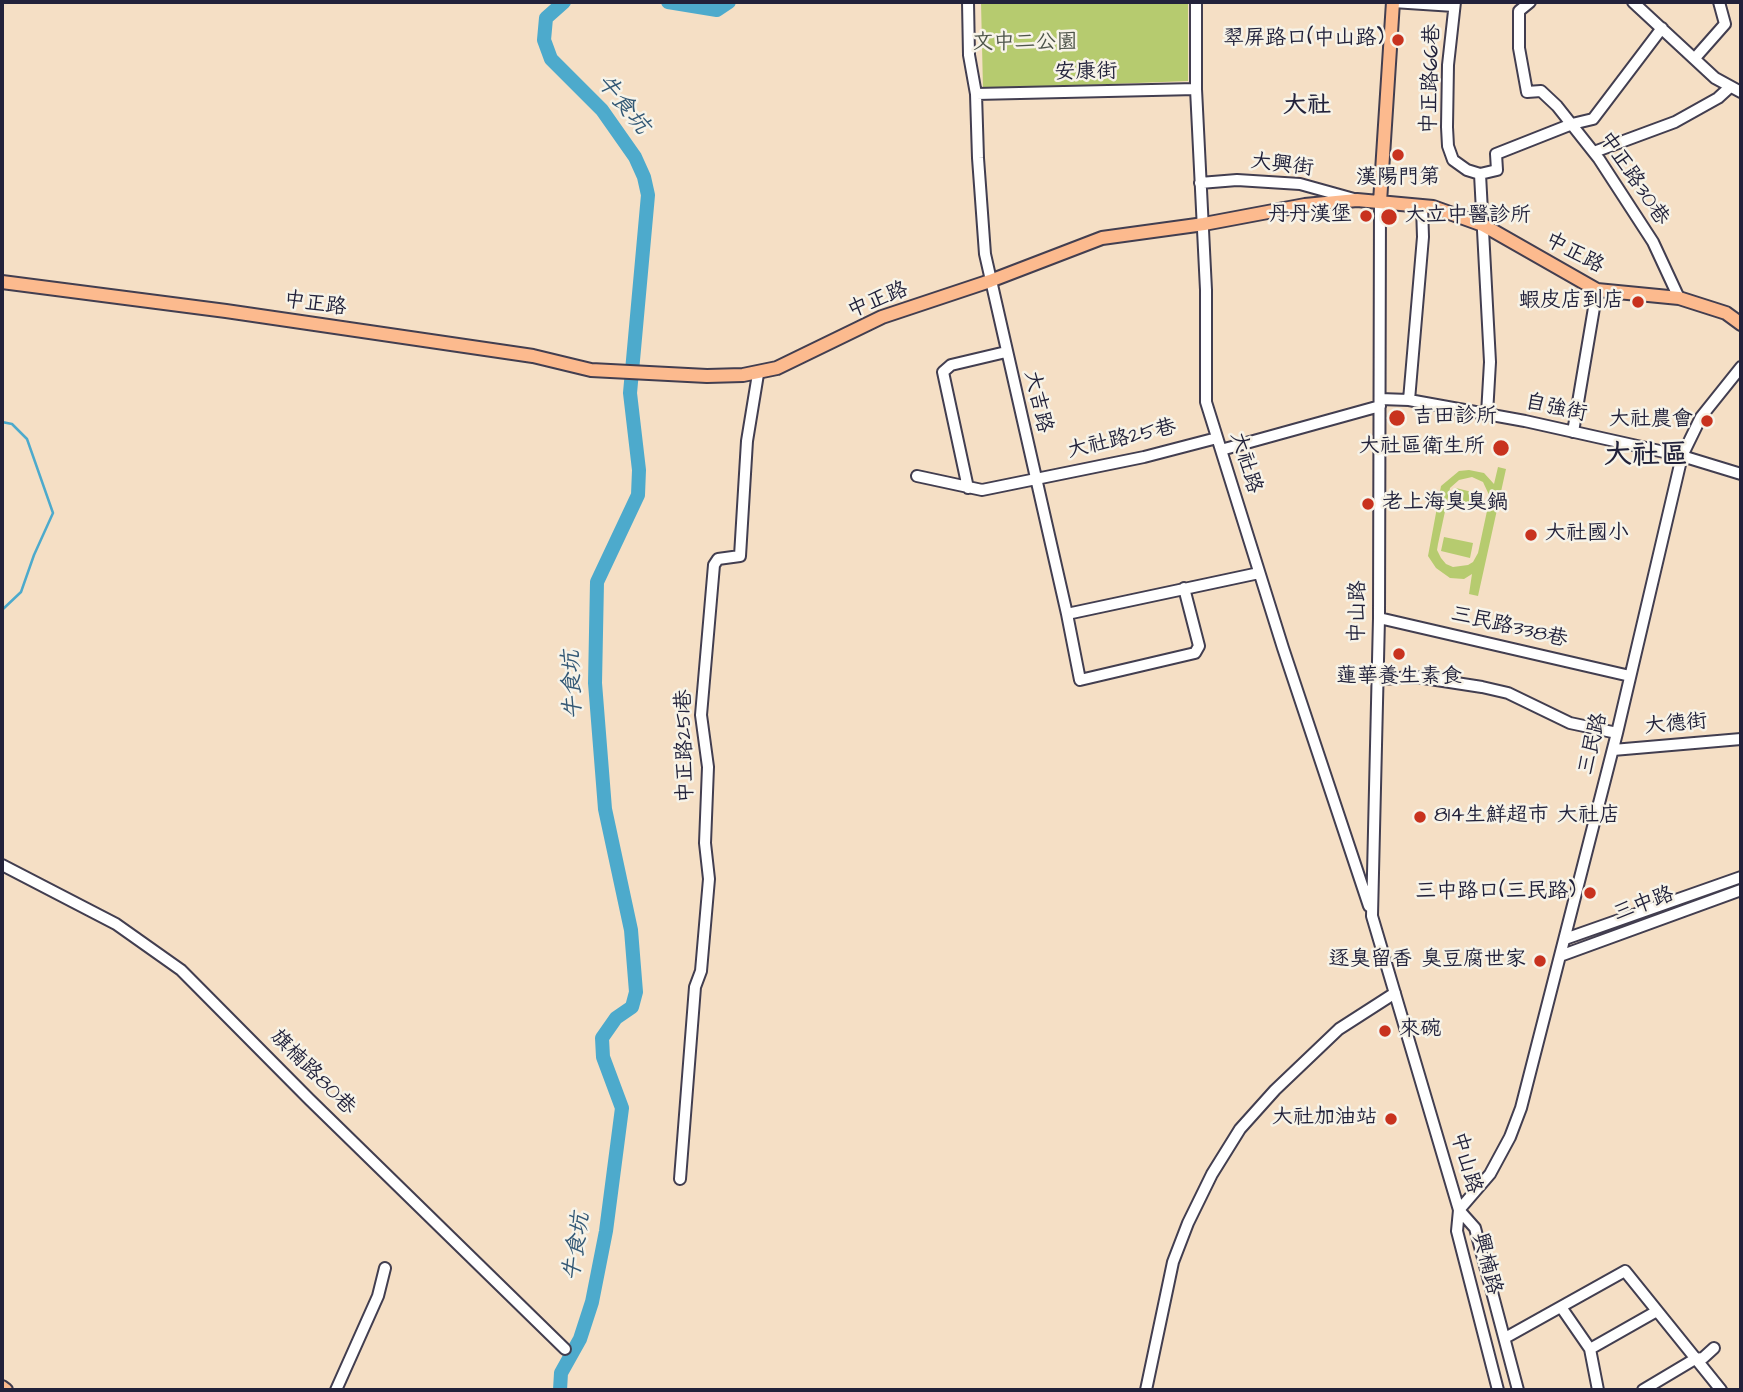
<!DOCTYPE html>
<meta charset="utf-8">
<style>
body{margin:0}
#map{position:relative;width:1743px;height:1392px;overflow:hidden;background:#f5dfc5;font-family:"Architects Daughter",sans-serif}
canvas{display:block}
.frame{position:absolute;inset:0;border:4px solid #22223b;pointer-events:none}
</style>
<div id="map">
<canvas width="1743" height="1392"></canvas>
<div class="frame"></div>
</div>
<script>
const ctx = document.querySelector('canvas').getContext('2d');
ctx.lineJoin = 'round';
function paint(path, color) {
  ctx.fillStyle = color;
  ctx.fill(path, 'evenodd');
}
function poly(rows) {
  const path = new Path2D();
  for (const r of rows) {
    path.moveTo(r[0], r[1]);
    for (let i = 2; i < r.length; i += 2) path.lineTo(r[i], r[i + 1]);
  }
  return path;
}
function strokePath(path, color, width, dash) {
  ctx.strokeStyle = color;
  ctx.lineWidth = width;
  ctx.lineCap = dash ? 'butt' : 'round';
  ctx.setLineDash(dash || []);
  ctx.stroke(path);
}
function drawText(font, color, halo, rows, align = 'center') {
  ctx.font = font + ' "Architects Daughter","LXGW WenKai TC",sans-serif';
  ctx.lineWidth = 5;
  ctx.setLineDash([]);
  ctx.textBaseline = 'middle';
  ctx.strokeStyle = halo;
  ctx.fillStyle = color;
  for (const [text, x, y, turn = 0] of rows) {
    ctx.save();
    ctx.translate(x, y);
    ctx.rotate((+turn || 0) * Math.PI / 180);
    ctx.textAlign = isNaN(turn) ? turn : align;
    if (halo) ctx.strokeText(text, 0, 0);
    ctx.fillText(text, 0, 0);
    ctx.restore();
  }
}
const green = poly([
 [981,2,1188,2,1188,81,983,89],
 [1498,467,1506,469,1478,596,1469,594,1472,574,1464,579,1450,578,1436,568,1428,556,1441,486,1459,471,1469,470,1484,473,1494,484],
 [1472,477,1483,482,1490,497,1478,553,1473,562,1468,565,1453,567,1446,564,1441,558,1437,550,1438,544,1450,488,1459,480],
 [1456,488,1484,495,1481,509,1452,503],
 [1444,537,1473,543,1470,558,1441,551]
]);
const stream = poly([
 [2,422,12,424,27,439,53,513,34,555,21,592,2,610]
]);
const river = poly([
 [668,2,717,10,729,2],
 [560,1390,561,1373,580,1339,592,1302,606,1231,622,1108,603,1057,602,1038,616,1018,632,1007,636,992,631,930,605,809,595,683,597,582,638,495,639,470,630,393,648,195,644,177,635,157,602,110,551,59,544,40,546,18,564,2]
]);
const minor = poly([
 [968,2,969,55,976,94,978,158,985,254,1067,614,1259,573],
 [1196,2,1196,89,1206,290,1206,402,1283,648,1369,906],
 [1393,2,1454,6],
 [1455,2,1448,65,1447,127,1448,146,1453,160,1467,170,1480,174,1490,362,1487,414],
 [1530,2,1519,11,1519,48,1527,92,1541,91,1557,106,1599,159,1653,242,1679,298],
 [1633,2,1715,78,1741,92],
 [1695,58,1725,24,1719,2],
 [976,94,1196,89],
 [1594,152,1675,122,1718,98,1730,87],
 [1480,174,1497,170,1496,154,1572,124,1593,119,1662,28],
 [1200,183,1237,180,1300,184,1354,199],
 [1380,202,1379,618,1372,916,1459,1210,1457,1231,1498,1390],
 [1380,399,1409,400,1525,421,1682,456,1741,474],
 [1409,400,1423,237,1422,206],
 [1573,432,1597,290],
 [1221,450,1380,406],
 [917,476,982,490,1144,457,1217,438],
 [968,488,943,372,951,365,1006,352],
 [1067,614,1080,680,1195,653,1199,646,1184,588],
 [1379,618,1630,676],
 [1378,679,1417,677,1482,687,1508,693,1570,723,1617,733],
 [1613,750,1741,739],
 [2,865,116,924,181,970,309,1099,565,1349],
 [1565,939,1741,877],
 [1560,956,1741,890],
 [680,1179,695,987,701,971,709,879,705,843,708,767,701,715,714,565,718,559,740,556,747,441,758,374],
 [1459,1210,1490,1174,1510,1137,1521,1108,1617,733,1682,456,1701,417,1741,367],
 [1459,1210,1475,1228,1518,1390],
 [1561,1307,1590,1349,1598,1390],
 [1505,1338,1625,1271,1721,1390],
 [1590,1349,1657,1311],
 [336,1390,378,1296,385,1268],
 [1146,1390,1173,1262,1188,1223,1212,1174,1240,1129,1275,1090,1339,1029,1395,993],
 [1643,1390,1695,1359,1703,1358,1714,1348]
]);
const major = poly([
 [1380,202,1393,2],
 [2,282,226,311,533,356,591,370,707,376,743,375,777,368,882,317,990,281,1102,238,1204,224,1305,205,1357,200,1433,207,1483,225,1597,290,1679,298,1726,313,1741,324],
 [2,1387,6,1390]
]);
const markers = [
 [1398,40,7,"#c8321e"],
 [1398,155,7,"#c8321e"],
 [1366,216,7,"#c8321e"],
 [1389,217,9,"#c8321e"],
 [1638,302,7,"#c8321e"],
 [1397,418,9,"#c8321e"],
 [1707,421,7,"#c8321e"],
 [1501,448,9,"#c8321e"],
 [1368,504,7,"#c8321e"],
 [1531,535,7,"#c8321e"],
 [1399,654,7,"#c8321e"],
 [1420,817,7,"#c8321e"],
 [1590,893,7,"#c8321e"],
 [1540,961,7,"#c8321e"],
 [1385,1031,7,"#c8321e"],
 [1391,1119,7,"#c8321e"]
];
const poiNames = [
 ["翠屏路口(中山路)",1384,40],
 ["漢陽門第",1398,179,"center"],
 ["丹丹漢堡",1352,216],
 ["大立中醫診所",1405,217,"left"],
 ["蝦皮店到店",1624,302],
 ["吉田診所",1413,418,"left"],
 ["大社農會",1693,421],
 ["大社區衛生所",1485,448],
 ["老上海臭臭鍋",1382,504,"left"],
 ["大社國小",1545,535,"left"],
 ["蓮華養生素食",1399,678,"center"],
 ["814生鮮超市 大社店",1434,817,"left"],
 ["三中路口(三民路)",1576,893],
 ["逐臭留香 臭豆腐世家",1526,961],
 ["來碗",1399,1031,"left"],
 ["大社加油站",1377,1119]
];
const parkNames = [
 ["文中二公園",1025,44]
];
const streetNames = [
 ["安康街",1086,73,-1],
 ["中正路66巷",1432,79,-88],
 ["大興街",1282,166,7],
 ["中正路30巷",1633,179,56],
 ["中正路",1574,254,28],
 ["中正路",878,301,-22],
 ["中正路",315,305,8],
 ["大吉路",1037,402,77],
 ["自強街",1556,409,12],
 ["大社路25巷",1122,440,-13],
 ["大社路",1245,463,73],
 ["中山路",1359,612,-89],
 ["三民路338巷",1509,628,13],
 ["大德街",1676,725,-5],
 ["三民路",1594,744,-76],
 ["中正路251巷",686,746,-91],
 ["三中路",1644,905,-20],
 ["旗楠路80巷",312,1073,45],
 ["中山路",1465,1163,74],
 ["興楠路",1486,1264,76]
];
const waterNames = [
 ["牛食坑",622,105,51],
 ["牛食坑",574,685,-92],
 ["牛食坑",578,1247,-81]
];
const quarterNames = [
 ["大社",1307,107]
];
const districtNames = [
 ["大社區",1646,457]
];
paint(green, '#b6cb6f');
strokePath(stream, '#4daacc', 2.5);
strokePath(river, '#4daacc', 14);
strokePath(minor, '#423e50', 14);
strokePath(major, '#423e50', 16);
strokePath(minor, '#fff', 10);
strokePath(major, '#fcba8e', 12);
for (const [x, y, r, color] of markers) {
  const dot = new Path2D();
  dot.arc(x, y, r, 0, 2 * Math.PI);
  ctx.fillStyle = color;
  ctx.fill(dot);
  strokePath(dot, '#f7f3e8', 2.5);
}
drawText('21px', '#22223b', '#f7f3e8', poiNames, 'right');
drawText('21px', '#4e554b', '#f7f3e8', parkNames);
drawText('21px', '#22223b', '#f7f3e8', streetNames);
drawText('italic 23px', '#335875', '#f7f3e8', waterNames);
drawText('bold 24px', '#22223b', '#f7f3e8', quarterNames);
drawText('bold 28px', '#22223b', '#f7f3e8', districtNames);
</script>
